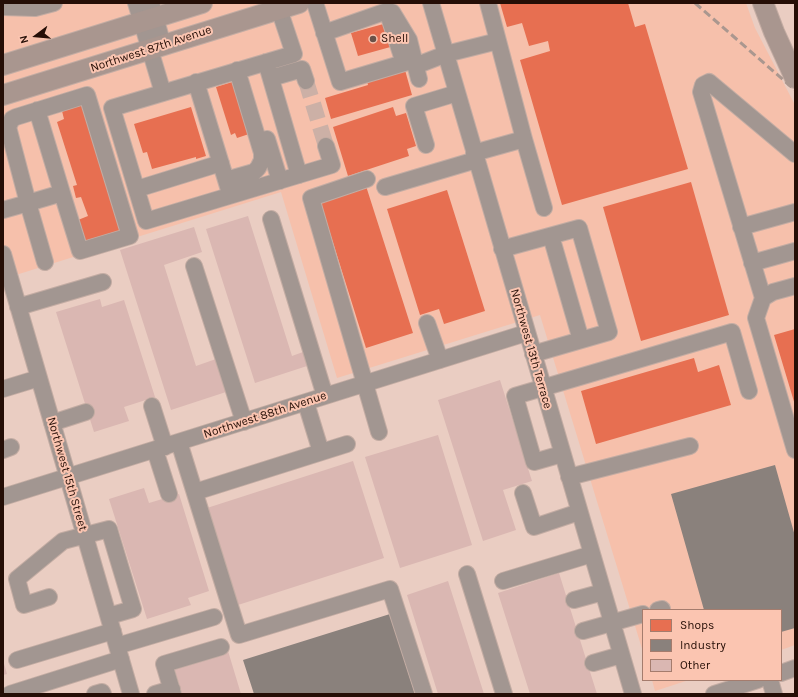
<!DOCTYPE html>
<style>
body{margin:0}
#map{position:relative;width:798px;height:697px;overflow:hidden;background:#eacdc2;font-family:Karla,sans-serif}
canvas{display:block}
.frame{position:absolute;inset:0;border:4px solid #250e06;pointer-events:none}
.legend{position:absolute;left:642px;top:609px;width:140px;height:72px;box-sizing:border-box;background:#fbc5b1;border:1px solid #a57c6d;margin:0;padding:5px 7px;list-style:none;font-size:12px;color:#250e06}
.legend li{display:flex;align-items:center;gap:8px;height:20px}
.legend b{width:20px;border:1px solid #a57c6d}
.north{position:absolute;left:16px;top:16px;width:40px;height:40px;-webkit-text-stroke:3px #fbc5b1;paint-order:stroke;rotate:254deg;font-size:11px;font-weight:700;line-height:16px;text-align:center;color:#250e06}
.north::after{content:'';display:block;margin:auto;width:14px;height:18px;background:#250e06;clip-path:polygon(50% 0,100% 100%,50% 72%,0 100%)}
</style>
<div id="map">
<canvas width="798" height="697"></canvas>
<div class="frame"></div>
<ul class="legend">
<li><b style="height:11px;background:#e76f51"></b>Shops</li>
<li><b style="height:11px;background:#8a817c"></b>Industry</li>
<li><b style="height:11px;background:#dab7b2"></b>Other</li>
</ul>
<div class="north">N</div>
</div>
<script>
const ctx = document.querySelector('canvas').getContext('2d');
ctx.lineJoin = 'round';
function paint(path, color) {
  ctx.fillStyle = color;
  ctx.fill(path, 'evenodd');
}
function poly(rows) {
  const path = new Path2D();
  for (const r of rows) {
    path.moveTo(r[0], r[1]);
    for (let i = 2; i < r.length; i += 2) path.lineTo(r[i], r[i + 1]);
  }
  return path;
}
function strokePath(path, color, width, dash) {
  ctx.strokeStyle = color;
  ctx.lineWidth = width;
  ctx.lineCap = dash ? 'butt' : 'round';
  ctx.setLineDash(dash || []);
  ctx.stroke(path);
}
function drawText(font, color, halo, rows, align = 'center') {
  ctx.font = font + ' Karla,sans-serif';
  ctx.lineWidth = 4;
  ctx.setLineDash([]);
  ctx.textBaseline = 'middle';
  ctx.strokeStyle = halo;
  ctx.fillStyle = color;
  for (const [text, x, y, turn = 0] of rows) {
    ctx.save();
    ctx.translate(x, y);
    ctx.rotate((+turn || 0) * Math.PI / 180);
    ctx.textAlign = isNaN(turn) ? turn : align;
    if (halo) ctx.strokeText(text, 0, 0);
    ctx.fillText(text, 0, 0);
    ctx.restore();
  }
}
const built = poly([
 [3,3,746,3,755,28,795,105,795,645,781,650,781,610,643,610,643,652,540,315,337,378,281,192,3,279],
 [652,680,689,680,655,691]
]);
const shops = poly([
 [500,3,628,3,635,27,645,24,688,169,562,205,520,60,550,51,548,41,529,46,522,23,507,27],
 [387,23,394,46,358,56,351,33],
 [405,70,412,95,331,119,325,98,368,85,367,81],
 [239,80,249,134,237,138,235,133,231,135,216,87],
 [83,100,124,232,85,243,78,220,88,216,81,197,76,198,73,186,77,185,57,122,64,119,61,107],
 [191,107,206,156,196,159,196,157,152,169,147,152,143,153,134,124],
 [393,107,396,116,406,113,416,146,407,149,409,156,348,176,333,127],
 [691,182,729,315,641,341,603,207],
 [366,186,413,333,366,348,320,201],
 [447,190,485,311,444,324,439,309,420,315,387,209],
 [795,329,795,405,774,335],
 [694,358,698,372,719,365,731,405,596,444,581,391]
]);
const industry = poly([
 [775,465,795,536,795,628,781,632,781,610,704,610,671,494],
 [390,614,415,694,254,694,243,660]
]);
const building = poly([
 [248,216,292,356,303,352,307,366,255,383,206,229],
 [194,227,202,252,164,265,196,366,216,359,226,392,171,410,120,250],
 [100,299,102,307,124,300,155,397,124,407,129,421,94,432,56,312],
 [500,380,532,481,503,490,516,530,483,541,438,400],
 [438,435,472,545,400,568,365,457],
 [353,461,384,558,238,605,207,508],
 [144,488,149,503,179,494,209,591,188,598,191,605,147,619,109,499],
 [559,573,597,694,530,694,498,593],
 [448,581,484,694,438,694,407,595],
 [228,651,241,694,182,694,174,667],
 [3,660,7,674,3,675]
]);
const minorTunnel = poly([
 [306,81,326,146]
]);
const minor = poly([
 [136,3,163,93],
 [151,3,163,45],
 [315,3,340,82,414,60,419,79],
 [431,3,633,694],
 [488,3,524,139],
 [3,7,35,8,54,3],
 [279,9,294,54,112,108,146,221,332,165,326,146],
 [390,20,404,63],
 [324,33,387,11,392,12,409,40,414,60],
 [266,62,299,175],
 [415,66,446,54,498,41],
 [271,78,302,69,306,81],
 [196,82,229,190],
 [37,110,62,193],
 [267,139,280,181],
 [426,145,414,106,457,93],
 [474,153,524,139,544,208],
 [367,179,311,198,379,432],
 [226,180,254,172,258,168,262,160,262,153,237,70],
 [385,187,476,160],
 [137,189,221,163],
 [3,210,28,203,62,193,80,251,130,236,87,95,16,117,12,119,8,127,28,203,45,262],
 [271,219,325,396],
 [741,227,795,212],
 [551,236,581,340],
 [502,249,579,228,609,332,533,354],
 [3,254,131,694],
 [752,263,795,251],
 [194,266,244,422],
 [795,286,773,292,763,298,756,318,795,450],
 [763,298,701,92,703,85,709,82,795,154],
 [18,307,103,282],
 [427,323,440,360],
 [3,389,39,378],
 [306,403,321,452],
 [152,406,165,447],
 [52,423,86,412],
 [179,442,239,635,390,589,424,694],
 [3,450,11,447],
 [155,450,169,494],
 [562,454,534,462,515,396,732,332,749,391],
 [569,477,690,446],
 [195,492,347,444],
 [523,493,534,527,579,512],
 [3,497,526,333],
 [467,574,504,694],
 [503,581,592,554],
 [49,597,24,605,17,579,63,541,109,529,133,609,109,616],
 [574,600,603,592],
 [658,610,662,609],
 [583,631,643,614],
 [117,646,214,617],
 [17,660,113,631],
 [593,663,621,655],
 [781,673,795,668],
 [770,680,774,694],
 [10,694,121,659],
 [95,694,102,692,103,694],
 [155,694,172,689],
 [173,694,164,664,221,647],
 [714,694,758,680]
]);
const major = poly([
 [763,3,774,32,795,78],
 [3,65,202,3],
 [3,95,299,3]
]);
const rail = poly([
 [695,3,795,90]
]);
const markers = [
 [373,39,4,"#6a5148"]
];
const poiNames = [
 ["Shell",381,39]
];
const streetNames = [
 ["Northwest 87th Avenue",151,49,-18],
 ["Northwest 13th Terrace",531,349,74],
 ["Northwest 88th Avenue",265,415,-18],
 ["Northwest 15th Street",67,474,74]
];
paint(built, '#f6c0ab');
paint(shops, '#e76f51');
paint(industry, '#8a817c');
paint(building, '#dab7b2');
strokePath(minorTunnel, '#ccb0a6', 16, [16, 8]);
strokePath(minor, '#c3aca3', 18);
strokePath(major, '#c3aca3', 22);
strokePath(minor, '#a29691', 16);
strokePath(major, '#a9968f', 20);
strokePath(rail, '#aa978f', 3, [8, 4]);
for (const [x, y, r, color] of markers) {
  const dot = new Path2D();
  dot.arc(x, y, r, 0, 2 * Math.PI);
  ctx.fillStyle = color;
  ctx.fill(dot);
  strokePath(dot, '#fbc5b1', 1.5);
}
drawText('12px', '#250e06', '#fbc5b1', poiNames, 'left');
drawText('12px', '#250e06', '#fbc5b1', streetNames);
</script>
